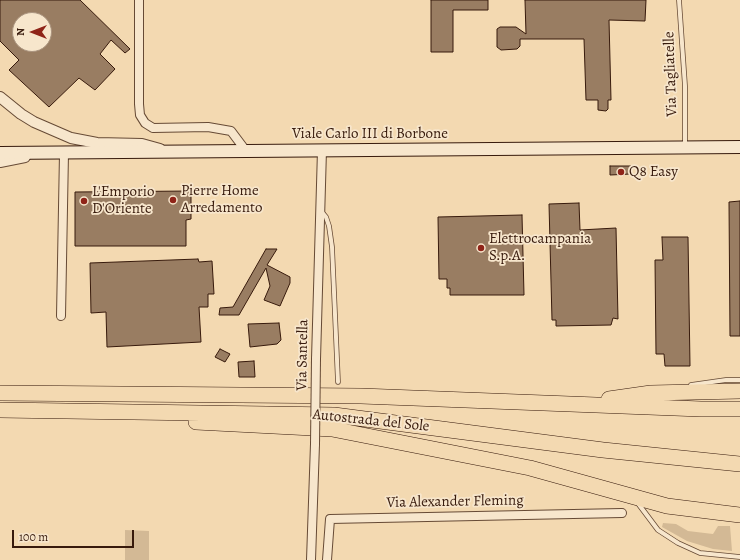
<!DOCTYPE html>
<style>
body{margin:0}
#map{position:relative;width:740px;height:560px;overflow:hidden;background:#f3d9b1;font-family:Alegreya,serif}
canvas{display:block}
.north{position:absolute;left:12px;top:12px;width:40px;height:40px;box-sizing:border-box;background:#f7e6cc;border:1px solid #aa947f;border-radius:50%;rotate:270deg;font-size:11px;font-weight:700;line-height:16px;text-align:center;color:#371a0c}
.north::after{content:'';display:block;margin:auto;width:14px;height:18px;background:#8f2418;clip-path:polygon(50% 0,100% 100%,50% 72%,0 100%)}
.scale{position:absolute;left:12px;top:530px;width:122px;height:18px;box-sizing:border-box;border:2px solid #371a0c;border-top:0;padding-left:5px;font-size:12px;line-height:14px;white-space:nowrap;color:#371a0c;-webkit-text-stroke:3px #f7e6cc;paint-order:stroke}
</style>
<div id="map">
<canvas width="740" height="560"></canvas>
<div class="north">N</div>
<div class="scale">100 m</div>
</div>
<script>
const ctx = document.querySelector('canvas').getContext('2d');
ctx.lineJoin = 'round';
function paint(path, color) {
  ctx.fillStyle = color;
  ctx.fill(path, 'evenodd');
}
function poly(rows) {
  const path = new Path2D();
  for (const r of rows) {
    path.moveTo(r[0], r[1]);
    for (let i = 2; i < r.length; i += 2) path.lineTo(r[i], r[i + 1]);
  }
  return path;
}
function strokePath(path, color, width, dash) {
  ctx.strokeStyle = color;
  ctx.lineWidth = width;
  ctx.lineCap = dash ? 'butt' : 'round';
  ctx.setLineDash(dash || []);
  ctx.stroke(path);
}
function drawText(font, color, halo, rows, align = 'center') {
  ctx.font = font + ' Alegreya,serif';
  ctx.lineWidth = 3.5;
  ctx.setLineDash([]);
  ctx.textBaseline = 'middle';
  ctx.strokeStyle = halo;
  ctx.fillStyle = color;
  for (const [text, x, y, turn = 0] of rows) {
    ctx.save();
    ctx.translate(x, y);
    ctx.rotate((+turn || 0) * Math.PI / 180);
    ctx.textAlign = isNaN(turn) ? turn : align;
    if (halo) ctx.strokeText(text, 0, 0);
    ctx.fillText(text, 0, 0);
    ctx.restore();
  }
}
const green = poly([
 [663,523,676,524,688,531,713,534,718,526,730,526,732,551,713,549,687,541,662,527],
 [125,530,149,531,149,560,125,560]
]);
const building = poly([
 [0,0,80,0,130,49,125,53,111,40,100,54,115,69,95,90,79,78,49,107,9,70,19,60,0,41,0,0],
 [20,20,44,20,44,44,20,44,20,20],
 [431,0,488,0,488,10,453,10,453,52,431,52,431,0],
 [525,0,646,0,645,21,609,20,611,100,608,100,608,109,606,111,598,110,598,100,586,100,584,39,520,39,520,46,517,49,501,50,497,47,497,29,500,27,516,27,526,34,525,0],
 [610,166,631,166,631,174,610,175,610,166],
 [191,191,191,219,186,220,186,246,75,246,75,192,191,191],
 [740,201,740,336,730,336,729,202,740,201],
 [579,203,580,230,616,228,618,319,613,318,611,325,556,326,556,320,552,320,549,204,579,203],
 [522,215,524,295,450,295,450,288,447,288,447,279,439,279,438,217,522,215],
 [662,237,688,237,690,366,665,366,664,354,656,354,655,260,663,260,662,237],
 [266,249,277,249,267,265,290,277,290,283,280,306,264,300,270,286,266,268,239,315,219,315,220,308,233,307,266,249],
 [198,259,199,262,212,261,214,294,208,294,208,307,199,307,201,342,107,347,106,312,91,313,90,263,198,259],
 [279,323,281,340,277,344,250,347,248,324,279,323],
 [220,349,230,354,225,362,215,357,220,349],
 [254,361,255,377,239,377,238,362,254,361]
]);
const service = poly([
 [679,0,685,86,685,145],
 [321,211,326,217,329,226,332,247,338,382],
 [691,385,726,380,740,380],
 [637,502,658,530,678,543,700,553,740,557]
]);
const minor = poly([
 [139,0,139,104,140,115,145,123,153,128,208,127,231,131,246,151],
 [61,316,64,153],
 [316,359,322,150],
 [311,560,315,444],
 [327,560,330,519,622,513]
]);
const tertiary = poly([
 [0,97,21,114,34,122,71,138,97,143,142,144,160,149],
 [0,162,25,157]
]);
const secondary = poly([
 [0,153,740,147]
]);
const motorway = poly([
 [0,393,361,396,701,409,740,409],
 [609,399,651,393,740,391],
 [0,410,334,415,603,450,740,464],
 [196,422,332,429,530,468,667,506,740,515]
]);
const minorBridge = poly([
 [315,444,316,359]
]);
const markers = [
 [621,172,4,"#8f2418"],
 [173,200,4,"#8f2418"],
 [84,201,4,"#8f2418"],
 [481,248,4,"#8f2418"]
];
const streetNames = [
 ["Via Tagliatelle",671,74,-92],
 ["Viale Carlo III di Borbone",370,134],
 ["Via Santella",303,355,-89],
 ["Autostrada del Sole",371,421,6],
 ["Via Alexander Fleming",455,502,-1]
];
const poiNames = [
 ["Q8 Easy",629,172],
 ["Pierre Home",181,191],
 ["Arredamento",181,208],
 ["L'Emporio",92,192],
 ["D'Oriente",92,209],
 ["Elettrocampania",489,239],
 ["S.p.A.",489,256]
];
paint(green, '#d3b995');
paint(building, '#997d62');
strokePath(building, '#371a0c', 1);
strokePath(service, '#664a35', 5.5);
strokePath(minor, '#664a35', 10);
strokePath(tertiary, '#664a35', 12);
strokePath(secondary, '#371a0c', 14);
strokePath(motorway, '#371a0c', 16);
strokePath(service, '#f7e6cc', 4);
strokePath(minor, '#f7e6cc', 8);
strokePath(tertiary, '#f7e6cc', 10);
strokePath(secondary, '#f7e6cc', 12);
strokePath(motorway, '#f3d9b1', 15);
strokePath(minorBridge, '#664a35', 10, []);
strokePath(minorBridge, '#f7e6cc', 8);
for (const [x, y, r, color] of markers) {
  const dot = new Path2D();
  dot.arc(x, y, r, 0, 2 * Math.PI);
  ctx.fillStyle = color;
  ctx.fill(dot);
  strokePath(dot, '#f7e6cc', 1.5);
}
drawText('15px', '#371a0c', '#f7e6cc', streetNames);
drawText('15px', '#371a0c', '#f7e6cc', poiNames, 'left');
</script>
